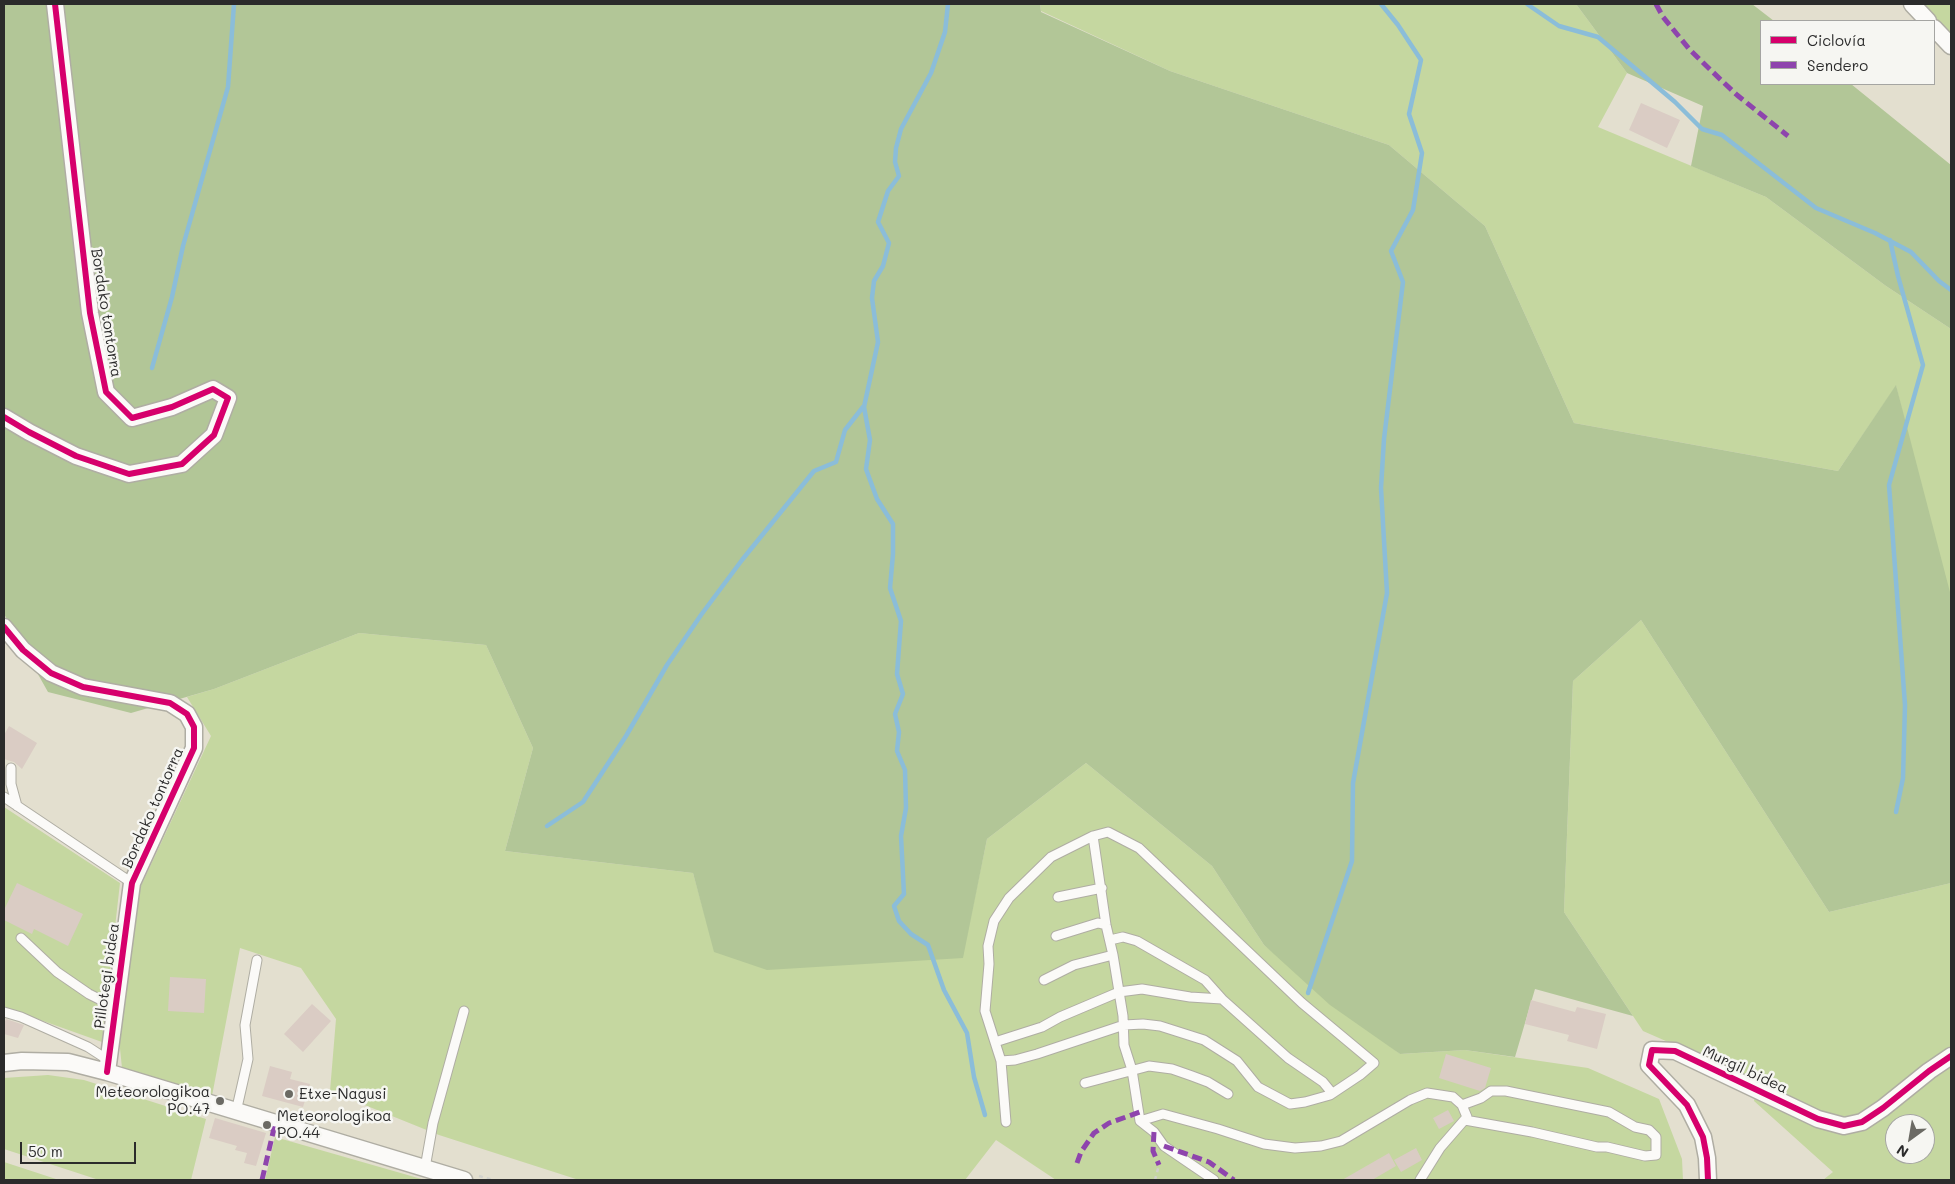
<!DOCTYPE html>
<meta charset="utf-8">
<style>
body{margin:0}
#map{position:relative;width:1955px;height:1184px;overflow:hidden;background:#e3dfcf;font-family:Mali,sans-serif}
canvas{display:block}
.frame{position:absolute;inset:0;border:5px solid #2b2b2b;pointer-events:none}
.legend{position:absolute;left:1760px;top:20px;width:175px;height:65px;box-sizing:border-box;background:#f6f6f2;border:1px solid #a5a5a2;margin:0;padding:6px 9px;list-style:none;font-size:15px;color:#2b2b2b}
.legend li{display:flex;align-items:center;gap:10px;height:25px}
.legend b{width:25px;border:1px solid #a5a5a2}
.north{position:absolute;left:1885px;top:1114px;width:50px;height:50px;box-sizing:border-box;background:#f6f6f2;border:1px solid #a5a5a2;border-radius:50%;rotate:212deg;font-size:14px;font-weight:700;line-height:20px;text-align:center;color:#2b2b2b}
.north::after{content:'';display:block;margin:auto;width:18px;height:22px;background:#6b6a64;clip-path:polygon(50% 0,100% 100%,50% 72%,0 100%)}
.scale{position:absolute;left:20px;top:1142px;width:116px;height:22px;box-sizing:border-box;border:2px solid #2b2b2b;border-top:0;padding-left:6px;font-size:15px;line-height:18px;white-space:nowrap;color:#2b2b2b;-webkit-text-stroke:4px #f6f6f2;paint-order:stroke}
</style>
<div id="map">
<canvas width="1955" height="1184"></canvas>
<div class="frame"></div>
<ul class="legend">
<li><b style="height:6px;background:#d6006c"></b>Ciclovía</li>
<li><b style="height:6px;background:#8e44ad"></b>Sendero</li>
</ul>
<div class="north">N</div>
<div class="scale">50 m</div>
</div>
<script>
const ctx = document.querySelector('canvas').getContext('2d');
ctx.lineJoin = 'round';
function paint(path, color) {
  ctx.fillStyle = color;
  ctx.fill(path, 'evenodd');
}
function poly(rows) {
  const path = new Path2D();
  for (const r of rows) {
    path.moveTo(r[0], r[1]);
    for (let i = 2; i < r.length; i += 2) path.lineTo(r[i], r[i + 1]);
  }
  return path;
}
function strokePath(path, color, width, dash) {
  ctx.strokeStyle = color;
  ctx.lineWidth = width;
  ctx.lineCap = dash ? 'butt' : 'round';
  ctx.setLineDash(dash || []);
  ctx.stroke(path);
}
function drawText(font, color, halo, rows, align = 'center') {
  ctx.font = font + ' Mali,sans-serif';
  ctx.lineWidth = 5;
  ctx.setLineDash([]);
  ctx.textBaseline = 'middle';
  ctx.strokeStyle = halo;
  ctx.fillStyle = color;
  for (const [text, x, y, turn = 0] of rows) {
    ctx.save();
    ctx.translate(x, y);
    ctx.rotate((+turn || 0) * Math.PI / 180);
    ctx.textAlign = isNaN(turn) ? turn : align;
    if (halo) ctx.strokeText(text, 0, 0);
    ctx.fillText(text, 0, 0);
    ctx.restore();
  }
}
const green = poly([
 [1040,4,1576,4,1627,73,1598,127,1766,197,1886,286,1951,329,1951,607,1896,386,1838,471,1574,423,1485,226,1389,145,1170,71,1041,11],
 [1921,4,1951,4,1951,37],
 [1641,620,1829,912,1951,883,1951,1180,1823,1180,1833,1172,1754,1101,1757,1081,1643,1031,1564,912,1573,681],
 [1895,1124,1925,1124,1925,1154,1895,1154],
 [359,633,486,645,533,748,505,851,693,873,715,952,962,958,987,839,1086,763,1212,866,1264,945,1400,1054,1465,1050,1588,1068,1659,1099,1682,1159,1683,1180,1056,1180,996,1140,965,1180,579,1180,439,1135,330,1091,336,1019,301,968,240,948,212,1096,122,1068,118,1029,131,928,140,888,211,736,187,697,214,689],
 [4,807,120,883,102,1042,4,1007],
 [48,1075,84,1080,206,1119,191,1180,99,1180,4,1149,4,1078],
 [275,1137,425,1180,265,1180],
 [4,1162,59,1180,4,1180]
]);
const forest = poly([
 [4,4,1040,4,1041,12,1170,71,1389,145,1485,226,1574,423,1838,471,1896,385,1951,596,1951,883,1829,912,1641,620,1573,681,1564,912,1633,1016,1535,989,1515,1057,1465,1050,1400,1054,1330,1005,1264,945,1212,866,1086,763,987,839,963,958,767,970,714,952,693,873,505,851,533,748,486,645,359,633,214,689,131,713,48,692,4,614],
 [1576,4,1752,4,1774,21,1761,21,1761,84,1851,84,1951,165,1951,329,1886,286,1766,197,1691,166,1703,106,1627,73]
]);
const stream = poly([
 [948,4,945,32,931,73,901,129,896,148,895,162,899,176,888,191,878,222,889,243,883,266,874,281,872,298,878,342,864,407,870,440,866,469,877,499,893,524,893,554,890,588,901,621,897,674,903,694,895,714,899,732,897,751,905,770,906,808,901,836,904,894,894,906,899,921,911,934,928,945,944,990,967,1033,974,1077,985,1115],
 [1527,4,1559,26,1598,37,1675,102,1702,129,1722,135,1816,208,1875,233,1911,252,1939,281,1951,290],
 [1890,240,1898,276,1923,365,1889,485,1905,705,1903,778,1896,812],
 [152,368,172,297,183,246,228,87,234,4],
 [547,826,583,802,626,736,667,665,701,615,742,560,814,471,836,462,845,430,863,407],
 [1308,993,1352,861,1353,783,1387,593,1381,488,1384,439,1403,282,1391,251,1413,210,1422,153,1409,114,1421,60,1398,25,1381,4]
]);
const building = poly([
 [1641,103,1680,120,1667,148,1629,130],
 [9,726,37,743,22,769,14,762,4,759,4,735],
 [17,883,83,914,68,946,34,929,32,934,4,920,4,910],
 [170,977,206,979,204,1013,168,1011],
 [1531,1000,1575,1012,1577,1007,1606,1014,1597,1049,1567,1041,1569,1035,1525,1024],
 [312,1004,331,1021,303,1052,284,1034],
 [6,1019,24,1025,18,1038,4,1034,4,1024],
 [1446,1054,1491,1068,1485,1088,1480,1091,1439,1078],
 [270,1066,292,1072,290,1079,310,1084,303,1107,262,1096],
 [1448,1110,1454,1121,1439,1129,1433,1118],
 [215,1118,266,1133,256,1166,244,1163,247,1153,235,1150,237,1146,209,1138],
 [1416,1148,1422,1160,1401,1172,1394,1160],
 [1389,1153,1396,1166,1372,1180,1342,1180]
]);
const path = poly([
 [479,1176,493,1180],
 [1155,1180,1159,1165]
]);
const service = poly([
 [11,768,11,784,17,806],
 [4,797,132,883],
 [1093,836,1106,925,1113,955,1123,1016,1124,1045,1132,1070,1140,1121,1154,1132,1164,1146,1214,1180],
 [1058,897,1102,888],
 [1056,936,1098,923,1106,925],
 [21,938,57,972,89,994,115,1007],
 [1110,940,1123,937,1137,941,1205,980,1222,999],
 [1044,980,1074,965,1113,955],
 [4,1012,21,1017,88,1047,108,1060],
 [995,1042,1042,1027,1060,1017,1119,992,1142,989,1190,997,1222,999,1288,1058,1323,1082,1332,1093],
 [1001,1061,985,1011,989,964,988,946,994,921,1009,898,1051,857,1093,836,1108,832,1139,848,1302,1003,1374,1063,1360,1075,1330,1095,1305,1102,1290,1104,1258,1087,1237,1061,1204,1040,1160,1026,1143,1024,1124,1025,1037,1054,1015,1060,1001,1061,1006,1122],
 [1085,1083,1149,1066,1172,1069,1192,1076,1208,1082,1228,1094],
 [1462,1105,1481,1098,1491,1091,1506,1091,1609,1112,1635,1127,1649,1130,1656,1137,1656,1155,1645,1156,1607,1147,1597,1147,1532,1132,1465,1120],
 [236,1112,248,1059,245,1025,257,960],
 [1140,1121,1163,1114,1218,1129,1264,1144,1295,1148,1321,1146,1341,1141,1410,1100,1427,1093,1453,1097,1462,1105,1467,1117,1440,1148,1420,1180],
 [425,1168,433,1123,464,1011]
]);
const minor = poly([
 [1912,4,1928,21],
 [1934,28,1951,46],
 [4,417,29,432,76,456,129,474,182,464,214,435,228,398,213,389,172,407,132,418,106,392,90,313,55,4],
 [4,627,23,650,51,673,83,687,170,703,187,714,194,727,194,748,132,883,107,1072],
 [4,1063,22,1061,68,1062,107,1072,464,1180],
 [1708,1180,1707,1158,1703,1137,1687,1105,1649,1065,1652,1050,1675,1051,1818,1119,1844,1126,1862,1122,1883,1108,1929,1071,1951,1056]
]);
const quiet = poly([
 [1656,4,1663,17,1690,50,1721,80,1737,95,1788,136],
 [1154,1132,1153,1151,1159,1165],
 [1164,1146,1209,1162,1234,1180],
 [1077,1163,1081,1152,1094,1133,1109,1123,1140,1112],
 [262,1180,275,1124]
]);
const cycleway = poly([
 [4,417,29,432,76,456,129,474,182,464,214,435,228,398,213,389,172,407,132,418,106,392,90,313,55,4],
 [4,627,23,650,51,673,83,687,170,703,187,714,194,727,194,748,132,883,107,1072],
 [1708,1180,1707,1158,1703,1137,1687,1105,1649,1065,1652,1050,1675,1051,1818,1119,1844,1126,1862,1122,1883,1108,1929,1071,1951,1056]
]);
const markers = [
 [289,1094,5,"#6b6a64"],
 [220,1101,5,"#6b6a64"],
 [267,1125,5,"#6b6a64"]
];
const streetNames = [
 ["Bordako tontorra",106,313,81],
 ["Bordako tontorra",153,808,-66],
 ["Pillotegi bidea",107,976,-82],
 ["Murgil bidea",1745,1070,25]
];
const poiNames = [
 ["Meteorologikoa",210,1092,"right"],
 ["PO.47",210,1109,"right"],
 ["Etxe-Nagusi",299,1094],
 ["Meteorologikoa",277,1116],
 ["PO.44",277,1133]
];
paint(green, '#c5d7a0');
paint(forest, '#b2c697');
strokePath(stream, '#8bbdd9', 4.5);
paint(building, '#daccc4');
strokePath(service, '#afada3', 11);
strokePath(minor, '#afada3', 19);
strokePath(path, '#d1d1cc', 2.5, [4, 4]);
strokePath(service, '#fbfaf8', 9);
strokePath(minor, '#fbfaf8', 16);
strokePath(quiet, '#8e44ad', 5, [10, 5]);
strokePath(cycleway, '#d6006c', 6);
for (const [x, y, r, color] of markers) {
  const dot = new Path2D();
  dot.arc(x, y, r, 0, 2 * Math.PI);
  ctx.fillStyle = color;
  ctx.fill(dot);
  strokePath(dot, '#f6f6f2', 2);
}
drawText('15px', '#2b2b2b', '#f6f6f2', streetNames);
drawText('15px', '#2b2b2b', '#f6f6f2', poiNames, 'left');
</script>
